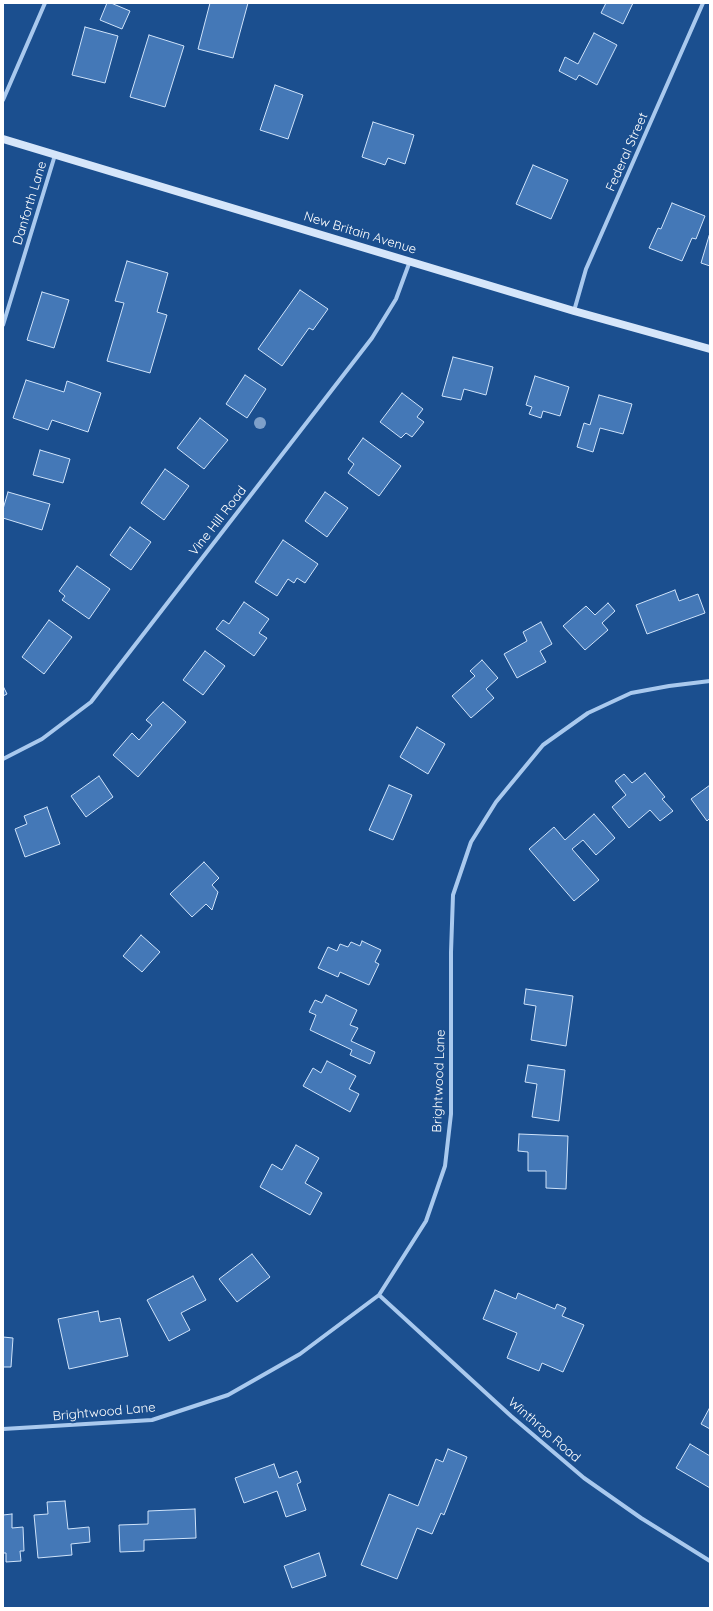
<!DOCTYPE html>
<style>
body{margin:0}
#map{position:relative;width:713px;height:1611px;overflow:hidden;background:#1b4f8f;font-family:Quicksand,sans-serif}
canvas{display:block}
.frame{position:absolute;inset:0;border:4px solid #fff;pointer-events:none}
</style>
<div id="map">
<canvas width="713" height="1611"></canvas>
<div class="frame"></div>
</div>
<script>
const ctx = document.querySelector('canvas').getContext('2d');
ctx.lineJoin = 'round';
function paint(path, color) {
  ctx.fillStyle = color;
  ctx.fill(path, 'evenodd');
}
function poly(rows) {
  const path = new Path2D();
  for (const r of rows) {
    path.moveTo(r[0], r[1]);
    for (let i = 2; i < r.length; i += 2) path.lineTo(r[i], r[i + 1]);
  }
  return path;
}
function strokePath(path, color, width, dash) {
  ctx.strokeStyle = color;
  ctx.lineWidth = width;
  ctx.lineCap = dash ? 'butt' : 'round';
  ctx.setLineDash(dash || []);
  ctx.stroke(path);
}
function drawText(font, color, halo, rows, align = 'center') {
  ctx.font = font + ' Quicksand,sans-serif';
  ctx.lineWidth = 4;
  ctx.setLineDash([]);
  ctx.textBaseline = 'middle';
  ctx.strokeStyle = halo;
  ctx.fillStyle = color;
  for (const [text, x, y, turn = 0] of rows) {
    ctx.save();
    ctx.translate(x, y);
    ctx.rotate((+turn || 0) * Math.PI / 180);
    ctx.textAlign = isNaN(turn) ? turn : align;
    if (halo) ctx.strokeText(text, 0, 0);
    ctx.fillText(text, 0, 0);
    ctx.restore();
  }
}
const building = poly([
 [107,3,111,3,130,11,122,29,100,20,107,3],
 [210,3,248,3,233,58,198,49,210,3],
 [606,3,633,3,623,24,601,13,606,3],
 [85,27,118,36,105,83,72,75,85,27],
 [594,33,617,45,597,85,579,75,576,80,559,71,565,57,578,64,594,33],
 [149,35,184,46,165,107,130,97,149,35],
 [275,85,303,95,288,139,260,130,275,85],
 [373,122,414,135,405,164,388,158,385,165,362,157,373,122],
 [533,165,568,180,551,219,516,204,533,165],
 [672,203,705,216,696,239,692,238,682,261,649,248,658,228,661,229,672,203],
 [709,236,710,237,710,266,701,263,709,236],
 [127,261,168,273,157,312,167,315,150,373,107,361,124,303,115,301,127,261],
 [300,290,328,309,313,330,309,328,282,366,258,349,300,290],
 [42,292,69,300,54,348,27,340,42,292],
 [453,357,493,367,486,395,464,389,461,400,442,396,453,357],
 [245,375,266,389,247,418,226,404,245,375],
 [535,376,569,387,560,416,543,411,541,418,529,414,532,407,526,405,535,376],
 [26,380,64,392,67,381,101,393,88,432,52,420,48,430,13,418,26,380],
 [402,393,423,409,417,417,424,422,412,437,406,433,401,438,380,422,402,393],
 [599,395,632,404,623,434,600,428,593,452,577,447,584,423,590,425,599,395],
 [200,418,228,440,204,469,177,448,200,418],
 [363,438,401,466,379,496,348,473,354,464,348,459,363,438],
 [40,450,70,459,63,483,33,475,40,450],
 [165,469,189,486,164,520,141,503,165,469],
 [8,492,50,504,42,530,3,518,3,509,8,492],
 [325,492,348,508,327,537,305,521,325,492],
 [130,527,151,542,131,570,110,555,130,527],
 [283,540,318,564,305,583,297,578,294,583,288,579,277,596,255,582,283,540],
 [77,566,110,589,89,619,62,600,65,596,59,591,77,566],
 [675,590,679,601,698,594,705,613,647,634,636,605,675,590],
 [244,602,269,619,259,633,267,638,254,656,216,629,223,620,229,624,244,602],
 [608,603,615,611,602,623,608,630,585,650,563,626,586,606,595,615,608,603],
 [49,620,72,637,44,674,22,657,49,620],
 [541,622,552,644,540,651,546,662,517,678,504,654,527,641,523,632,541,622],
 [205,651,225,666,203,695,183,680,205,651],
 [482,660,498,678,486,689,494,698,471,718,452,696,475,676,470,671,482,660],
 [3,686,7,694,3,696,3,686],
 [163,702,186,722,138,777,113,755,132,733,139,740,152,725,146,720,163,702],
 [417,727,445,744,428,774,400,757,417,727],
 [645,773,665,797,662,799,673,811,660,821,650,810,629,828,612,807,626,795,615,781,624,774,632,783,645,773],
 [99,776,113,797,86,817,71,796,99,776],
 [389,785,412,795,393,840,369,830,389,785],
 [710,785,710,818,707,821,691,799,710,785],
 [47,807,60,844,25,857,15,829,27,824,24,816,47,807],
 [594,814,615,838,596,855,583,840,572,849,599,880,574,901,529,849,554,827,565,840,594,814],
 [204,862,219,878,212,885,218,892,212,910,206,904,192,917,170,894,204,862],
 [141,935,160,952,142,972,123,956,141,935],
 [362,941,381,950,375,962,379,964,369,985,340,972,338,977,318,968,328,947,337,951,340,944,348,947,351,942,360,946,362,941],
 [526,989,573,996,566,1046,531,1040,536,1006,524,1004,526,989],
 [326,995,357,1010,350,1025,358,1028,351,1041,375,1052,370,1064,350,1055,352,1050,310,1030,316,1015,309,1012,315,1000,322,1003,326,995],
 [327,1061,356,1076,349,1089,359,1094,350,1112,303,1086,313,1068,321,1073,327,1061],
 [528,1065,565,1070,559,1121,532,1117,537,1084,525,1082,528,1065],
 [519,1134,568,1136,566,1189,546,1188,546,1171,528,1171,528,1152,518,1151,519,1134],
 [296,1145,319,1158,305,1183,322,1193,310,1215,260,1187,272,1164,282,1170,296,1145],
 [252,1254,270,1277,237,1302,219,1279,252,1254],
 [193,1276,206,1300,181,1313,190,1330,169,1341,147,1300,193,1276],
 [495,1290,516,1299,518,1293,555,1309,557,1304,566,1308,562,1316,584,1325,563,1372,542,1363,539,1371,507,1358,517,1333,483,1319,495,1290],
 [98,1311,100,1322,120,1318,128,1356,69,1369,58,1319,98,1311],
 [3,1337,13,1338,11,1367,3,1367,3,1337],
 [710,1407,710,1429,701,1424,710,1407],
 [690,1444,710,1456,710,1488,676,1468,690,1444],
 [448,1449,467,1457,444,1515,441,1513,432,1534,417,1528,397,1579,361,1565,389,1494,418,1506,436,1459,443,1462,448,1449],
 [274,1464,279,1478,297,1471,301,1482,297,1484,306,1510,286,1517,277,1491,244,1503,235,1478,274,1464],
 [65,1501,68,1529,89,1527,90,1542,71,1544,72,1555,38,1558,34,1515,48,1514,47,1502,65,1501],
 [195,1509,196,1538,144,1540,144,1551,120,1552,119,1525,148,1524,148,1511,195,1509],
 [12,1514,12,1528,23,1527,24,1551,20,1551,21,1561,6,1562,6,1553,3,1553,3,1515,12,1514],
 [319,1553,326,1576,292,1588,284,1566,319,1553]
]);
const minor = poly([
 [3,100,45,3],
 [574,311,586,269,703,3],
 [3,325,55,155],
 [3,759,42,739,91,702,372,338,396,299,410,261],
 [379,1295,511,1416,584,1478,641,1518,710,1561],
 [3,1429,152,1420,228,1395,300,1354,379,1295,426,1221,445,1166,451,1114,451,952,453,895,471,842,496,802,543,745,588,713,631,693,669,686,710,681]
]);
const secondary = poly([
 [3,139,574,311,710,349]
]);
const trees = [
 [260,423]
];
const streetNames = [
 ["Federal Street",627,152,-66],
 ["Danforth Lane",30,203,-73],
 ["New Britain Avenue",360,233,17],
 ["Vine Hill Road",218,521,-52],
 ["Brightwood Lane",439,1081,-88],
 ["Brightwood Lane",104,1412,-5],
 ["Winthrop Road",544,1430,41]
];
paint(building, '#4478b7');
strokePath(building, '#cfe3fa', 1);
strokePath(minor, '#a9c9ee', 4);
strokePath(secondary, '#d6e6fa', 8);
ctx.fillStyle = '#7ea0ca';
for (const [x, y] of trees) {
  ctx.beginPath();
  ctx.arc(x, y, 6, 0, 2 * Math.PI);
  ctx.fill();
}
drawText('13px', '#fff', '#1b4f8f', streetNames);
</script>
